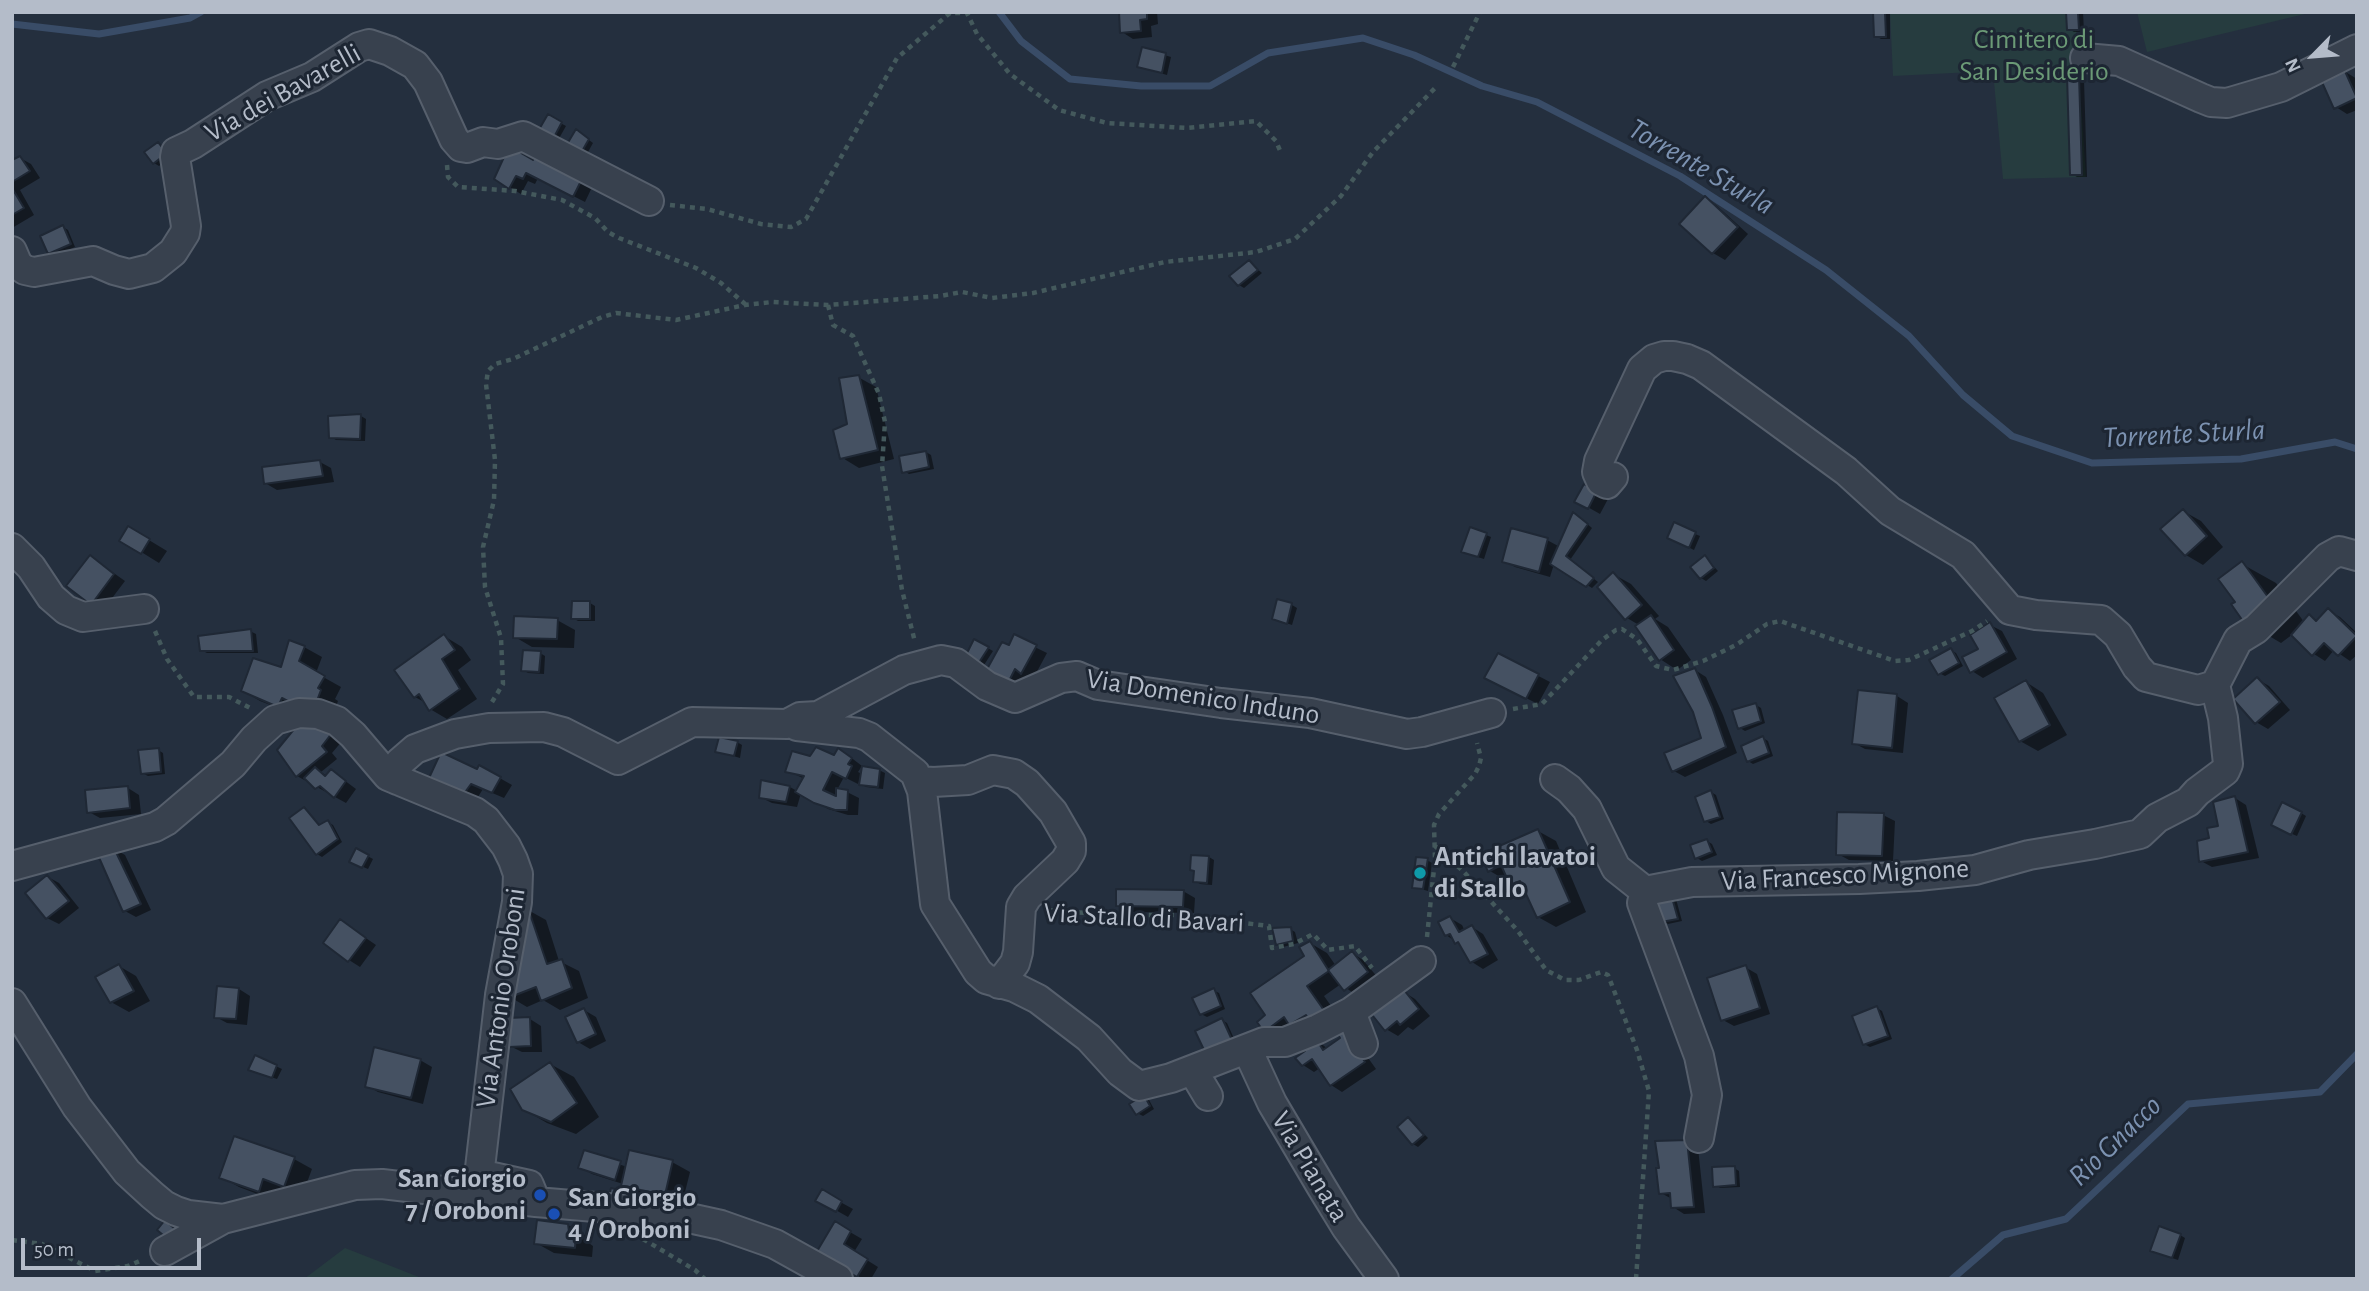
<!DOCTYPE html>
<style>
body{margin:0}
#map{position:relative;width:2369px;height:1291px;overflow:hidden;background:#242f3e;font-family:"Alegreya Sans",sans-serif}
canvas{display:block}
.frame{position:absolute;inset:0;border:14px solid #b4bcc9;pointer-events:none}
.north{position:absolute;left:2278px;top:21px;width:70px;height:70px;-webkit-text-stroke:5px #1d2633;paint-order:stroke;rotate:245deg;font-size:19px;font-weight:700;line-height:28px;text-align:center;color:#b4bcc9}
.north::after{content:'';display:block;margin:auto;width:24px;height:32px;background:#b4bcc9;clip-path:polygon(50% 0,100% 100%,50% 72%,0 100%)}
.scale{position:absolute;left:21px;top:1238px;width:180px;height:32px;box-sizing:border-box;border:4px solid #b4bcc9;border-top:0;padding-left:9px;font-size:21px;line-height:24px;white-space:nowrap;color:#b4bcc9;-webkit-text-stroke:5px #1d2633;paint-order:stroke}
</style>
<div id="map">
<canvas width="2369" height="1291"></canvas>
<div class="frame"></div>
<div class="north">N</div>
<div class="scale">50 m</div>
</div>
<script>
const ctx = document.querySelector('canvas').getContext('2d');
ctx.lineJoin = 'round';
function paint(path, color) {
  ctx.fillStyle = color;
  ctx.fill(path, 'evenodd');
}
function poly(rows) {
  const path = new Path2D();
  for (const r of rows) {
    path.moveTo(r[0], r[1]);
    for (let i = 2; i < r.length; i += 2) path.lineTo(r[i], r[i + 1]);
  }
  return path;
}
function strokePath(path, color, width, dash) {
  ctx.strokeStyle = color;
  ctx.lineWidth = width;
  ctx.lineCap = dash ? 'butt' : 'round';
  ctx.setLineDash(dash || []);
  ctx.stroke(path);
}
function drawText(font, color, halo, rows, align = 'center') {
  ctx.font = font + ' "Alegreya Sans",sans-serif';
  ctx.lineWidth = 6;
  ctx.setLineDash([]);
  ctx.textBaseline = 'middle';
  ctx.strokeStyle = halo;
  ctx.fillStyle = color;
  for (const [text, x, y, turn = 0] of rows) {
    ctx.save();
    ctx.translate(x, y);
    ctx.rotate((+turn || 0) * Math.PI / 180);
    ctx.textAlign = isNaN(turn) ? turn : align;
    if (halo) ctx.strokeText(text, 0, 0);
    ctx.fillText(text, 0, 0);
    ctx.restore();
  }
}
const green = poly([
 [1890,12,2075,12,2086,177,2003,179,1993,71,1893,76],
 [2137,12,2313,12,2147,52],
 [345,1248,424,1279,304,1279]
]);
const shadow = poly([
 [1120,12,1157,12,1158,24,1151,26,1152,37,1133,39,1122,32],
 [1875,12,1890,12,1890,39,1881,39,1876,36],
 [2068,12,2083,12,2084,32,2074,32,2069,29],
 [1144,49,1171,57,1167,75,1139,67],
 [2344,71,2357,79,2357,110,2347,114,2336,107],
 [2079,77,2084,80,2087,177,2077,177,2072,174],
 [549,117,566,126,557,142,540,133],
 [577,131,593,143,583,161],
 [158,144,171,156,159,166,154,163],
 [20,158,31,164,40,178,20,190,34,215,12,228,12,162],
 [534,162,594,183,585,202,538,178,535,184,528,181,521,194,496,179],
 [1705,198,1716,205,1748,234,1725,260,1713,253,1682,223],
 [63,227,68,230,75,247,54,256,49,253],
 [1249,262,1262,273,1244,288,1239,285],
 [858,377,876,387,894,459,859,468,841,457],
 [361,416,366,419,365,441,336,440,331,437],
 [926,452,931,455,934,469,909,474,904,471],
 [320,462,331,468,334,482,277,490,265,483],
 [1597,492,1608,499,1600,514,1577,501],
 [2183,511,2201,521,2223,547,2203,565,2186,555],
 [1579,517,1592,528,1570,560,1598,582,1592,588,1554,564,1550,577,1515,567,1504,561,1547,540,1560,547],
 [129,528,167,551,159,563,122,540],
 [1695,534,1700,536,1694,550,1674,540],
 [1486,535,1491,537,1484,559,1468,554],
 [91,557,125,581,103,610,92,603],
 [1705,557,1718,571,1706,581,1701,578],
 [2242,564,2276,583,2304,622,2309,616,2319,621,2329,611,2340,617,2357,633,2357,655,2350,661,2334,650,2325,661,2314,654,2293,634,2281,643,2247,623,2237,602],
 [1613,574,1631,584,1659,616,1655,619,1668,627,1691,660,1677,670,1660,659,1639,625,1627,618],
 [590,603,595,606,595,621,578,621,573,618],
 [1292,605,1297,608,1292,625,1274,619],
 [557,620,575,630,574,648,532,647,515,637],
 [1990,625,2002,631,2017,659,1983,678,1972,671],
 [250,631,256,634,258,653,207,653,201,650],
 [444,636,462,647,471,660,458,670,477,699,447,719,430,709,426,703,415,697],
 [1014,637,1047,653,1033,679,1027,675,1020,688,1000,677],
 [975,641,993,651,984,665,968,655],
 [304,647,322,657,316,673,341,687,335,699,338,701,330,722,296,715,260,701,243,691,282,670],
 [1951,650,1956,653,1963,666,1945,676,1939,673],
 [540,653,545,656,544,674,528,673,523,670],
 [1498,655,1550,682,1538,704,1498,684],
 [1695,670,1706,677,1723,715,1737,753,1685,777,1674,771,1703,739],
 [2257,679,2269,686,2290,710,2268,729,2256,722],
 [2026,682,2043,693,2067,735,2038,751,2020,741],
 [1859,692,1897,696,1908,703,1903,753,1865,749,1854,743],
 [1756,705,1761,708,1765,723,1745,731,1740,728],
 [304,720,343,740,332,753,337,759,321,772,327,776,332,771,356,789,346,803,297,776],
 [1763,738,1768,741,1773,756,1753,764,1748,761],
 [737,742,742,745,740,758,717,751],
 [158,750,163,753,165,774,148,776,142,773],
 [849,756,862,766,858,772,862,774,879,770,885,773,883,789,866,787,861,784,861,776,858,784,844,777,837,790,847,792,859,798,858,815,848,815,828,809,801,793,797,807,772,803,760,797,762,782,790,787,797,791,805,779,787,771,811,758],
 [480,767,512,785,504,798,483,789,476,800,442,783,478,771],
 [128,788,139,795,141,814,100,818,89,812],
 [1711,792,1716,795,1724,819,1711,824,1706,821],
 [2235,798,2246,805,2259,858,2212,867,2201,861],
 [304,809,321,826,328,822,333,825,342,842,322,857,317,854],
 [2301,813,2306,816,2297,836,2278,828],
 [1883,815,1895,821,1893,861,1849,860,1838,854],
 [1538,831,1556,841,1586,912,1556,927,1538,917,1528,893,1512,884,1510,880,1507,881,1490,871],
 [1707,841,1712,844,1717,855,1702,861,1697,858],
 [113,848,125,855,151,910,136,917,125,911],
 [356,850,373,859,368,869,356,864],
 [1209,857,1214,860,1212,885,1200,884,1195,881],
 [1427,860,1432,863,1428,891,1414,887],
 [48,877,59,883,79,908,59,924,47,918],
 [1183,891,1195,898,1194,913,1129,912,1118,905],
 [1676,899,1682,921,1668,924,1663,921,1658,900],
 [528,910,546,920,559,961,579,971,588,998,560,1010,543,1000,527,1007,510,997],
 [1450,918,1462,925,1465,931,1472,927,1483,934,1498,960,1483,969,1472,962,1462,946,1446,935],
 [341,921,376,945,360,967,349,960],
 [1290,929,1295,932,1298,943,1283,947,1278,944],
 [1310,943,1327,953,1336,966,1352,953,1363,960,1379,979,1357,996,1341,984,1324,996,1376,1069,1342,1092,1331,1085,1320,1068,1314,1072,1303,1065,1315,1039,1328,1049,1343,1039,1338,1031,1266,1031,1267,1015,1306,956],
 [119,966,136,976,150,1001,129,1012,111,1002],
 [1745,967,1757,974,1770,1014,1734,1026,1723,1020],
 [239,989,250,996,247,1025,227,1023,216,1017],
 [1213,990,1219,993,1225,1009,1207,1017,1201,1014],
 [1404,992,1415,999,1430,1016,1413,1030,1408,1027,1398,1036,1386,1029,1385,999,1391,1003],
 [1877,1008,1882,1011,1892,1039,1870,1047,1864,1044],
 [584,1010,596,1017,606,1041,590,1049,578,1042],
 [530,1019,541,1026,542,1052,522,1052,510,1046],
 [1222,1020,1227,1023,1236,1043,1207,1051],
 [256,1057,282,1069,277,1079,255,1072],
 [420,1060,432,1067,423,1104,378,1092,367,1086],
 [550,1064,574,1077,599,1117,576,1134,547,1123,523,1109],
 [1144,1097,1149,1100,1154,1109,1143,1116,1137,1113],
 [1409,1119,1428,1138,1418,1147,1413,1144],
 [1686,1142,1698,1148,1705,1213,1684,1214,1673,1207,1672,1199,1661,1193,1661,1169],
 [585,1152,627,1167,672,1162,690,1172,682,1204,641,1195,623,1184,592,1174,580,1167],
 [294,1159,312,1169,302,1196,281,1188,276,1201,239,1187,221,1177],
 [1734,1168,1739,1171,1740,1187,1720,1188,1715,1185],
 [822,1192,853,1209,848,1217,818,1200],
 [836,1224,862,1239,854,1252,878,1267,871,1279,863,1279,819,1252],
 [568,1225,585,1235,586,1241,593,1246,592,1257,554,1253,536,1243],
 [2180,1235,2185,1238,2178,1260,2157,1253]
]);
const stream = poly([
 [999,12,1021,41,1070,79,1141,86,1210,86,1268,53,1363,38,1414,55,1482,86,1537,102,1680,176,1826,270,1909,336,1963,395,2012,436,2092,463,2241,459,2335,442,2357,449],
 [12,24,99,34,190,18,201,12],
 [1952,1279,2003,1235,2066,1219,2188,1104,2320,1092,2357,1054]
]);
const building = poly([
 [1119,12,1147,12,1147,19,1140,20,1141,31,1120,33,1119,12],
 [1873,12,1885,12,1886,37,1874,37,1873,12],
 [2066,12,2078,12,2079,30,2067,30,2066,12],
 [1142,47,1166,53,1162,73,1137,67,1142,47],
 [2344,69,2357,98,2334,109,2321,80,2344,69],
 [2067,75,2079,75,2082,175,2070,175,2067,75],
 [548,114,562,122,552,141,537,133,548,114],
 [576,129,589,139,577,160,563,151,576,129],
 [158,142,167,153,153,164,144,152,158,142],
 [509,146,533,160,538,150,584,175,573,197,526,173,523,179,516,176,509,189,494,179,509,146],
 [20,156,30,171,12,182,12,160,20,156],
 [12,188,24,208,12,215,12,188],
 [1705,196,1738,227,1712,254,1679,224,1705,196],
 [63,225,71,244,48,254,40,236,63,225],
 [1249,260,1258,270,1238,286,1229,276,1249,260],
 [859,375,878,450,840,459,833,430,847,424,839,378,859,375],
 [361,414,360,439,329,438,328,416,361,414],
 [926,451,929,467,902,473,899,456,926,451],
 [320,460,323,476,264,484,262,467,320,460],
 [1584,484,1597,491,1588,509,1574,502,1584,484],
 [2183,509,2207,536,2185,556,2160,529,2183,509],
 [1573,512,1588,524,1566,556,1594,578,1586,587,1550,564,1573,512],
 [1674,522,1696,532,1689,548,1667,538,1674,522],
 [128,526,150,539,141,554,119,541,128,526],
 [1470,527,1487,533,1478,557,1461,552,1470,527],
 [1511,528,1548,538,1539,572,1502,562,1511,528],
 [90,555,114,574,91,605,66,586,90,555],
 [1705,555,1714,568,1700,579,1690,567,1705,555],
 [2242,561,2273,604,2245,624,2231,604,2235,602,2218,579,2242,561],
 [1613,572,1642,605,1625,620,1597,587,1613,572],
 [1277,599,1292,603,1287,624,1272,619,1277,599],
 [572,601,590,601,590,619,571,619,572,601],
 [2328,608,2357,636,2338,656,2324,643,2312,656,2291,635,2309,614,2316,621,2328,608],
 [1651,615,1674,650,1659,661,1635,626,1651,615],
 [514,616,558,618,557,639,513,638,514,616],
 [1990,622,2007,652,1970,673,1962,657,1978,649,1970,635,1990,622],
 [251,629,253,651,200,651,198,636,251,629],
 [444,634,455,650,442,659,460,689,429,711,419,694,414,698,394,670,444,634],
 [1014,634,1037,645,1021,674,1015,669,1008,683,986,671,1002,642,1009,645,1014,634],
 [974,639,989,647,978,664,966,655,974,639],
 [289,640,305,646,299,661,325,676,318,688,321,690,312,714,282,698,278,707,241,691,253,658,281,667,289,640],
 [1951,648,1959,663,1938,675,1929,660,1951,648],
 [523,650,541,651,539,672,521,671,523,650],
 [1498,653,1539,674,1526,699,1484,678,1498,653],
 [1695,668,1712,707,1726,747,1672,772,1664,753,1701,738,1693,712,1673,676,1695,668],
 [2257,677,2280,702,2255,724,2233,699,2257,677],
 [2026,680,2050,725,2019,742,1994,698,2026,680],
 [1858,690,1897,694,1892,748,1852,744,1858,690],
 [1756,703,1761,721,1738,729,1732,710,1756,703],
 [304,717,332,733,322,746,327,752,296,777,277,750,304,717],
 [1763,736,1769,753,1747,762,1741,746,1763,736],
 [719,737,738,741,734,756,715,752,719,737],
 [816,747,834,755,838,748,852,758,848,764,852,766,846,779,832,772,823,790,836,796,836,788,848,790,847,810,835,810,814,803,795,792,804,776,785,772,792,751,810,756,816,747],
 [159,748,161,772,141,774,138,750,159,748],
 [441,752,477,769,479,765,501,777,492,793,471,784,463,795,429,778,441,752],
 [862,766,880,769,878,787,859,785,862,766],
 [315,767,325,776,331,769,346,781,334,798,320,786,315,789,304,778,315,767],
 [761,780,790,786,786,802,759,798,761,780],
 [128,786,130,808,87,813,85,790,128,786],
 [1711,790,1720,817,1704,822,1695,797,1711,790],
 [2235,796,2248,852,2199,862,2197,841,2209,838,2207,828,2218,826,2213,802,2235,796],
 [2282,802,2302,812,2291,835,2271,825,2282,802],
 [304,807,319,825,328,820,338,839,316,855,289,818,304,807],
 [1837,812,1884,813,1882,856,1836,855,1837,812],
 [1538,829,1570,902,1537,918,1520,881,1510,885,1501,865,1488,872,1481,854,1538,829],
 [1707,839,1712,852,1695,859,1690,845,1707,839],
 [113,846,141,904,123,912,97,853,113,846],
 [356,848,369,855,362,868,349,862,356,848],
 [1191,855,1209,856,1207,883,1193,882,1194,871,1190,870,1191,855],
 [1416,857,1428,858,1423,889,1412,888,1416,857],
 [47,875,69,901,46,919,25,893,47,875],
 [1116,889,1184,890,1183,907,1116,906,1116,889],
 [1671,894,1678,919,1661,922,1656,899,1671,894],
 [528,908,547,964,562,959,572,988,541,1001,536,987,508,998,528,908],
 [1450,916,1459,932,1472,925,1488,954,1470,963,1458,942,1455,944,1450,934,1445,936,1438,922,1450,916],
 [340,919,366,938,348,962,323,943,340,919],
 [1291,927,1293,941,1276,945,1272,928,1291,927],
 [1310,941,1329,971,1307,986,1328,1016,1313,1026,1306,1015,1289,1025,1284,1017,1264,1032,1257,1022,1265,1015,1250,993,1304,956,1299,947,1310,941],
 [1352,951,1368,972,1344,991,1328,970,1352,951],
 [119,964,134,991,110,1003,95,977,119,964],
 [1746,965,1760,1008,1721,1021,1707,978,1746,965],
 [217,986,239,988,236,1019,214,1018,217,986],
 [1214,988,1221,1006,1200,1015,1192,998,1214,988],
 [1404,990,1419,1009,1400,1025,1397,1021,1385,1031,1369,1011,1385,997,1389,1002,1404,990],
 [1877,1006,1888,1036,1863,1045,1852,1016,1877,1006],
 [584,1008,596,1034,577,1043,565,1017,584,1008],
 [530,1017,531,1046,509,1047,508,1018,530,1017],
 [1222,1018,1232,1040,1205,1052,1195,1031,1222,1018],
 [1332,1025,1355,1032,1349,1037,1365,1062,1330,1086,1312,1059,1302,1066,1295,1058,1305,1051,1302,1045,1315,1037,1323,1050,1340,1038,1332,1025],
 [374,1047,421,1059,411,1098,365,1087,374,1047],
 [255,1055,277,1065,272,1078,248,1070,255,1055],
 [550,1062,577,1103,551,1122,522,1110,510,1089,550,1062],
 [1144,1095,1150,1106,1136,1115,1129,1104,1144,1095],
 [1408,1117,1424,1135,1412,1145,1397,1127,1408,1117],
 [234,1136,295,1157,284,1187,263,1179,259,1192,219,1178,234,1136],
 [1687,1140,1694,1207,1671,1208,1670,1193,1659,1194,1656,1168,1659,1168,1655,1141,1687,1140],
 [584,1150,621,1161,615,1180,578,1168,584,1150],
 [629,1150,673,1160,665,1195,621,1186,629,1150],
 [1735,1166,1736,1185,1713,1187,1712,1167,1735,1166],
 [611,1188,627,1192,625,1203,608,1200,611,1188],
 [822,1189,842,1201,836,1212,815,1201,822,1189],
 [165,1220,177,1231,169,1240,157,1230,165,1220],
 [537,1220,568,1224,569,1232,576,1234,575,1248,534,1244,537,1220],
 [835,1221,851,1231,844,1244,868,1259,857,1277,816,1253,835,1221],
 [2159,1226,2181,1234,2172,1258,2150,1251,2159,1226]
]);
const path = poly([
 [1453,67,1480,12],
 [447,165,448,177,458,187,515,191,562,200,595,218,608,232,619,238,696,268,721,283,745,304],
 [670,205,707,209,761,224,791,227,806,219,897,58,950,13,967,13,977,34,1010,74,1059,110,1107,123,1187,128,1256,121,1276,141,1281,153],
 [828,305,833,325,853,336,879,394,885,422,882,466,902,590,915,642],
 [155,631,167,659,194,697,229,697,252,709],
 [492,702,503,684,501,638,485,587,483,547,494,500,495,460,486,384,488,371,495,364,513,359,602,317,616,313,676,320,745,305,772,302,828,305,940,296,962,292,992,298,1033,293,1165,262,1256,252,1295,239,1341,196,1373,152,1437,86],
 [1513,709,1542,704,1602,640,1616,630,1622,629,1637,639,1656,666,1673,670,1703,661,1736,645,1767,624,1780,621,1895,661,1909,660,1972,631,1987,621],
 [1435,846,1463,871,1518,931,1546,970,1565,980,1579,980,1601,972,1608,975,1637,1050,1649,1091,1636,1279],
 [1049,910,1110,915,1176,915,1269,926,1272,948,1294,944,1313,934,1328,950,1355,946,1372,968],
 [1427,937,1435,859,1434,825,1439,814,1475,774,1479,766,1481,758,1477,743],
 [643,1239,695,1270,705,1279],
 [12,1240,42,1244,95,1271,128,1266,142,1260]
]);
const minor = poly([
 [2085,58,2119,61,2201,98,2211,102,2227,103,2281,87,2357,49],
 [12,251,18,265,25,270,34,272,93,261,114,270,129,274,153,268,173,252,185,233,186,226,175,157,176,152,193,144,267,96,312,77,359,47,369,44,390,51,415,65,428,82,454,139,461,147,467,148,483,142,498,144,523,136,649,201],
 [1613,477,1607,484,1601,481,1597,472,1599,461,1642,369,1654,359,1664,356,1673,356,1687,359,1701,365,1846,471,1890,511,1963,555,2010,610,2036,615,2101,620,2118,635,2137,667,2146,677,2198,690,2215,685,2238,640,2256,629,2328,557,2339,551,2357,556],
 [12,548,31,567,51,597,66,610,83,617,144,609],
 [797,726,859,733,869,737,915,773,922,791,935,904,978,972,986,979,1014,987,1038,999,1089,1038,1120,1072,1139,1086,1171,1078,1264,1042,1285,1042,1318,1029,1351,1012,1421,961],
 [1555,779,1569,789,1587,809,1616,868,1645,891,1692,882,1859,879,1918,876,1975,870,2029,855,2095,844,2140,834,2157,818,2188,802,2197,792,2225,771,2228,764,2223,718,2215,685],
 [397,780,394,770,400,762,415,749,455,734,489,728,544,727,563,732,618,760,692,722,787,724,800,717,818,716,904,670,941,660,956,663,987,686,1015,698,1061,678,1077,676,1098,685,1221,703,1310,713,1407,734,1422,732,1491,713],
 [920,781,933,782,968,780,993,770,1014,774,1027,783,1053,812,1071,843,1071,851,1065,861,1027,897,1021,907,1018,952,1015,963,999,984],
 [12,866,155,827,166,821,233,764,254,739,275,720,299,713,318,714,337,721,353,735,388,776,475,812,486,820,506,846,513,860,518,874,517,902,500,995,480,1168,483,1173,488,1176,529,1185,536,1202],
 [1645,891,1642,903,1699,1056,1707,1095,1699,1138],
 [12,1003,77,1107,127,1172,152,1195,164,1205,176,1211,188,1215,223,1219,355,1185,382,1184,536,1202,666,1213,721,1225,775,1244,838,1279],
 [1351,1012,1363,1044],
 [1247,1049,1272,1103,1321,1186,1346,1227,1384,1279],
 [1188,1072,1196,1076,1208,1096],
 [165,1251,223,1219]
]);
const markers = [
 [1420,873,7,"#0f9aa8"],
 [540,1195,7,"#1a4fb4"],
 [554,1214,7,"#1a4fb4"]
];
const parkNames = [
 ["Cimitero di",2034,40],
 ["San Desiderio",2034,72]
];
const streetNames = [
 ["Via dei Bavarelli",283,93,-29],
 ["Via Domenico Induno",1203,697,9],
 ["Via Francesco Mignone",1845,875,-3],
 ["Via Stallo di Bavari",1144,918,3],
 ["Via Antonio Oroboni",501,998,-82],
 ["Via Pianata",1310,1167,59]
];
const poiNames = [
 ["Antichi lavatoi",1434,857],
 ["di Stallo",1434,889],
 ["San Giorgio",526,1179,"right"],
 ["7 / Oroboni",526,1211,"right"],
 ["San Giorgio",568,1198],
 ["4 / Oroboni",568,1230]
];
const waterNames = [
 ["Torrente Sturla",1701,167,30],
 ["Torrente Sturla",2184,434,-3],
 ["Rio Gnacco",2115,1141,-44]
];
paint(green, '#263c3f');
paint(shadow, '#0007');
strokePath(stream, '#394c67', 7);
paint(building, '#455162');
strokePath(building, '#1f2835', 2);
strokePath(minor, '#565f6c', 32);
strokePath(path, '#44595c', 4.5, [5, 5]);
strokePath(minor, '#38414e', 28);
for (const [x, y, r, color] of markers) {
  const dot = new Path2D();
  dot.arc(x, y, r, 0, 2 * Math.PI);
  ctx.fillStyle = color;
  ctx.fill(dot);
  strokePath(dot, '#1d2633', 2.5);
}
drawText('28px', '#6b9a76', '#1d2633', parkNames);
drawText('28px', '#b4bcc9', '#1d2633', streetNames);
drawText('bold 28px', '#b4bcc9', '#1d2633', poiNames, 'left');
drawText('italic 30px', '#7c92b1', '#1d2633', waterNames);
</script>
